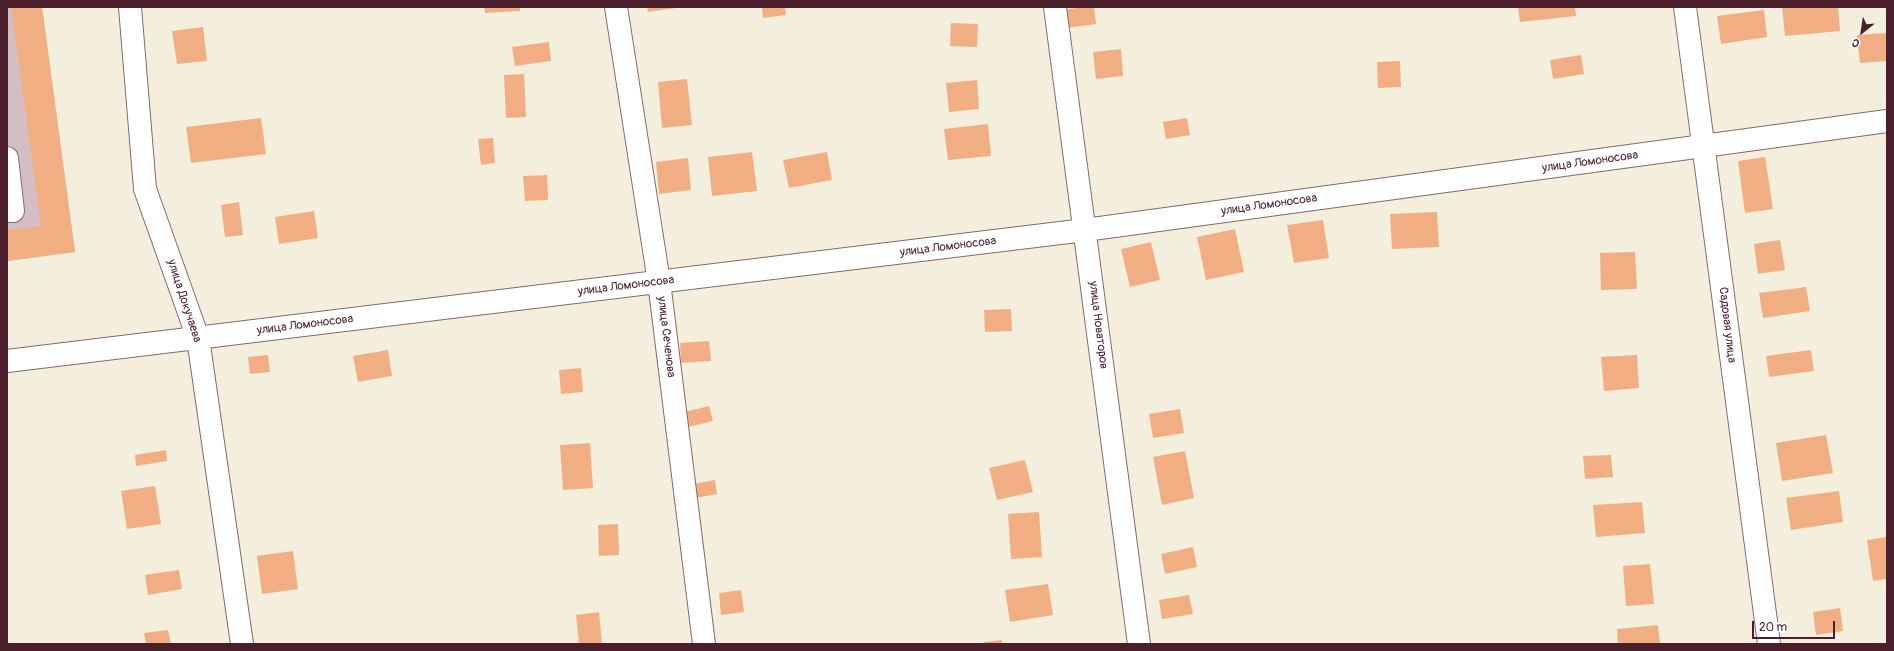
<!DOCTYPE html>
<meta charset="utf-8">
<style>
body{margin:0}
#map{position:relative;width:1894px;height:651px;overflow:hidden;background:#f4efdd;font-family:Pangolin,sans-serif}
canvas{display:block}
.frame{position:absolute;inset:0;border:8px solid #4a1f2b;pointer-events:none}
.north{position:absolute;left:1842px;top:12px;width:40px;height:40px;-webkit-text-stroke:3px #fff;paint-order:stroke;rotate:210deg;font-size:11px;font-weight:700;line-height:16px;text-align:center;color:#4a1f2b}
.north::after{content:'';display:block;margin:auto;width:14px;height:18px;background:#4a1f2b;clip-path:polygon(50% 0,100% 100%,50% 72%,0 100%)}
.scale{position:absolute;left:1752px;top:621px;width:83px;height:18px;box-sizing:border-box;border:2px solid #4a1f2b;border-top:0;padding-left:5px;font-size:12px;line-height:14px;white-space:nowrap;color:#4a1f2b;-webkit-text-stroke:3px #fff;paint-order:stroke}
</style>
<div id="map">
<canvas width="1894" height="651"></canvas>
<div class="frame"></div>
<div class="north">С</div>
<div class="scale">20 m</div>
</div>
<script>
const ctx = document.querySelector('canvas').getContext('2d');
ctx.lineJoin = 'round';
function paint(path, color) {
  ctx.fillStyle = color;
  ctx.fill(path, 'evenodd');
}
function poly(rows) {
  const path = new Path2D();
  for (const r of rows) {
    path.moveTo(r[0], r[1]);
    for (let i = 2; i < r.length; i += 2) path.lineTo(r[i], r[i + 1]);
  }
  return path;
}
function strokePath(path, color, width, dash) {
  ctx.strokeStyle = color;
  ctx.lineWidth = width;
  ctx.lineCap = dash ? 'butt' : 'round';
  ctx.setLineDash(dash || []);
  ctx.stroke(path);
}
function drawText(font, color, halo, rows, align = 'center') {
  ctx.font = font + ' Pangolin,sans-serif';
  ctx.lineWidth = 4;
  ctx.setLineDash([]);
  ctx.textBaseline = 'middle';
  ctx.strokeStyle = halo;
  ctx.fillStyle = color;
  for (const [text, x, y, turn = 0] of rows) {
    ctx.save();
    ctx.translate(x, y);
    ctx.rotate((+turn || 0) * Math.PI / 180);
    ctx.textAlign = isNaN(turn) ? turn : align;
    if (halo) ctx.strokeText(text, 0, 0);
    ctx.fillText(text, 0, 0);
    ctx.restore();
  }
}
const industrial = poly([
 [7,7,42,7,75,252,7,261]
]);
const building = poly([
 [11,7,42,7,75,252,7,261,7,230,41,226],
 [484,7,520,7,520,11,485,13],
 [647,7,676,7,676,8,648,12],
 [762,7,785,7,786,15,763,18],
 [1083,7,1094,7,1096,24,1067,28,1064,10],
 [1518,7,1575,7,1576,16,1520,22],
 [1782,7,1838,7,1840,31,1785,36],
 [1764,10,1767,37,1721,44,1717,16],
 [951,23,978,24,977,47,950,46],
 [203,27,207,61,177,64,172,31],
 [1887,33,1887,61,1860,63,1857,35],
 [549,42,551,61,515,66,512,47],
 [1121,49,1123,76,1096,79,1093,52],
 [1581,55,1584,74,1553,79,1550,60],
 [1400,61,1401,87,1378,88,1377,62],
 [524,74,526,117,506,118,504,75],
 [687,79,692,125,662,128,658,82],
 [977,80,979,109,949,112,946,83],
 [261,118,266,154,191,163,186,127],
 [1187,118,1190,135,1166,139,1163,122],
 [988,124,991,156,948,160,944,129],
 [493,138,495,163,481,165,478,139],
 [752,152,757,191,712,196,708,157],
 [827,152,832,180,789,188,783,160],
 [1765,157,1773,209,1745,213,1738,161],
 [688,158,691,190,659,194,656,162],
 [547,175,548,200,525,201,523,176],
 [239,202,243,235,225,237,221,205],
 [314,211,318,238,279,244,275,217],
 [1437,212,1439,247,1392,249,1390,214],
 [1323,220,1329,258,1294,263,1287,225],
 [1235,229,1244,272,1206,280,1197,237],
 [1780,240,1785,270,1758,274,1754,244],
 [1151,242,1160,280,1130,287,1121,249],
 [1635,252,1637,289,1601,290,1600,253],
 [1806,287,1810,311,1763,318,1759,293],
 [1011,309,1012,331,985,332,984,310],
 [709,341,711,361,681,363,680,343],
 [388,350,392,376,358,382,353,356],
 [1811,350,1814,371,1769,377,1766,356],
 [268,355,270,372,250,374,248,357],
 [1637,355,1639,388,1604,391,1601,357],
 [581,368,583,392,561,394,559,370],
 [709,406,713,421,684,428,680,413],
 [1180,409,1184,433,1153,438,1149,414],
 [1826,435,1833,473,1782,481,1776,443],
 [590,443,593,488,563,490,560,445],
 [166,450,167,461,136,466,135,455],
 [1185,451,1194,498,1162,505,1153,457],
 [1611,455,1613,477,1585,479,1583,456],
 [1025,460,1033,492,997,500,989,468],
 [715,480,717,494,690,499,688,485],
 [155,486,161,524,127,529,121,491],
 [1839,491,1843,522,1791,530,1786,498],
 [1642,502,1645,533,1596,537,1593,505],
 [1039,512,1042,557,1011,559,1008,514],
 [618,524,619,555,599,556,598,525],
 [1887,537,1887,579,1873,581,1867,540],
 [1193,547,1197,567,1165,574,1161,554],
 [293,551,298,589,262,594,257,556],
 [1650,564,1654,604,1626,606,1623,566],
 [179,570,182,589,148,595,145,575],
 [1048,584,1053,615,1010,622,1005,590],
 [741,590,744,612,721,615,719,593],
 [1189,595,1193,614,1162,619,1159,600],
 [1840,608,1843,631,1816,635,1813,612],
 [599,612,602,644,579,644,576,615],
 [1658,625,1660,644,1618,644,1617,629],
 [168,630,171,644,146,644,144,633],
 [1002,640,1002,644,984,644,984,642]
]);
const minor = poly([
 [130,7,145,189,198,338,242,644],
 [616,7,659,282,704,644],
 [1055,7,1139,644],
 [1685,7,1769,644],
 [7,158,13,211,7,211],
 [7,361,1085,230,1887,121]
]);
const streetNames = [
 ["улица Ломоносова",1590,162,-8],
 ["улица Ломоносова",1269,205,-8],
 ["улица Ломоносова",948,247,-7],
 ["улица Ломоносова",626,286,-7],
 ["улица Докучаева",184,301,72],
 ["улица Ломоносова",305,325,-7],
 ["улица Новаторов",1098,325,83],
 ["Садовая улица",1727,325,83],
 ["улица Сеченова",666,337,83]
];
paint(industrial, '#d2bec3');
paint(building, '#f2ae83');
strokePath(minor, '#866869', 24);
strokePath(minor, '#fff', 22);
drawText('12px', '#4a1f2b', '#fff', streetNames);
</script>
